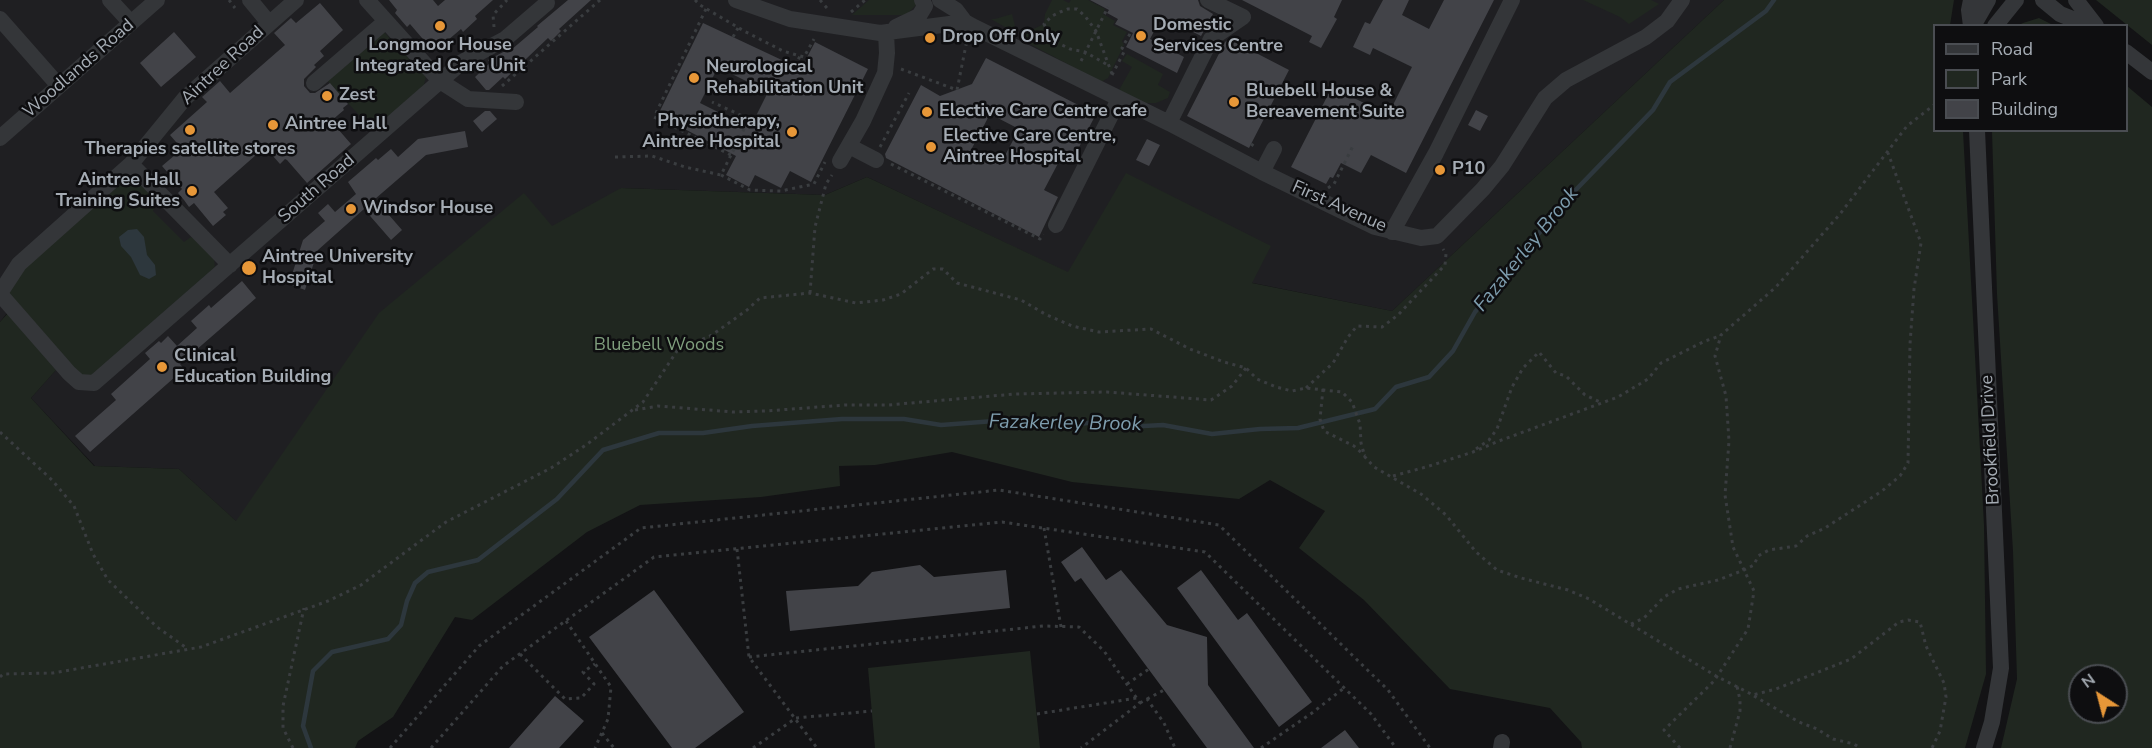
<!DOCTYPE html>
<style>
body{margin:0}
#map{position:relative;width:2152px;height:748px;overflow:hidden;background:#131315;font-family:"Nunito Sans",sans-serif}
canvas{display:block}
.legend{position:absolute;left:1933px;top:24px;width:195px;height:108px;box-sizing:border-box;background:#0e0e10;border:2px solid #4a4d52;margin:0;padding:8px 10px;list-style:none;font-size:18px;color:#a5acb4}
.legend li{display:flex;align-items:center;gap:12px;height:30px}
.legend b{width:30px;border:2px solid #4a4d52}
.north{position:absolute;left:2068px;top:664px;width:60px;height:60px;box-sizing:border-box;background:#0e0e10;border:2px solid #4a4d52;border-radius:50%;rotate:324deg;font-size:16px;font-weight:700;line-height:24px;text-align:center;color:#a5acb4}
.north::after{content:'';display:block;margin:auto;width:21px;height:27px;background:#e79738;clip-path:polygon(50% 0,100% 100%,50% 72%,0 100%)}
</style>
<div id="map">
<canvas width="2152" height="748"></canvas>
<ul class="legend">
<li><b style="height:8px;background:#343639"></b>Road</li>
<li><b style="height:16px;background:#202720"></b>Park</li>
<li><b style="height:16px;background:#424348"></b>Building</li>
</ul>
<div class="north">N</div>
</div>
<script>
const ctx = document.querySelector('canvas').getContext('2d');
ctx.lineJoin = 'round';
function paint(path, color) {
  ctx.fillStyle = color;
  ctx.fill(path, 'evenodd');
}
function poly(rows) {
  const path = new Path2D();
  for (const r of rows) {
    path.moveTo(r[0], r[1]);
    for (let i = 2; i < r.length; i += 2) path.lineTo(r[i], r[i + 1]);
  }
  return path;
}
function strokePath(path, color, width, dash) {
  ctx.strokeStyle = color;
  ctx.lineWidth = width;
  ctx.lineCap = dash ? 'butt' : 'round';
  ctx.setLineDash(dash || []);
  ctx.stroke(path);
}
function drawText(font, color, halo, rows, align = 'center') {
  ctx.font = font + ' "Nunito Sans",sans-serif';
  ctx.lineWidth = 5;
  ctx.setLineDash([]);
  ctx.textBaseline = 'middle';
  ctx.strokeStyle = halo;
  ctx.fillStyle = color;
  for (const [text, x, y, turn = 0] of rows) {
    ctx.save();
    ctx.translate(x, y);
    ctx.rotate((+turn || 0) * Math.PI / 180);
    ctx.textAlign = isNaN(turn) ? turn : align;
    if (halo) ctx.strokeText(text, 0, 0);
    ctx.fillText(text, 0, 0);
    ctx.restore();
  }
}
const built = poly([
 [0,0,1724,0,1392,311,1144,261,1098,287,867,177,825,195,621,188,250,534,179,469,95,466,31,398,55,371,7,313,0,322]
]);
const green = poly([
 [869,0,914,0,916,5,906,15,852,15],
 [1052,0,1063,0,1069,3,1071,0,1088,0,1105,9,1103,14,1115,21,1113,25,1127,32,1122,41,1124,45,1108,78,1101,82,1028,43,1025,33,1044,24,1045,14],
 [1583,0,1651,0,1659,4,1629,24,1620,17],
 [1724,0,1954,0,1950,25,1934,26,1934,130,1963,131,1984,525,1986,674,1965,748,1582,748,1581,742,1550,708,1450,689,1364,600,1299,548,1325,511,1270,480,1239,499,1072,482,952,452,875,465,839,466,840,486,761,497,640,505,587,532,472,620,455,617,393,717,358,741,355,748,0,748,0,322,8,313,56,370,31,398,94,466,179,469,236,521,379,313,524,193,552,226,621,188,825,195,867,177,1068,272,1126,173,1271,246,1252,283,1392,311],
 [2096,0,2152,0,2152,45],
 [1012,14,1017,34,991,19,995,19],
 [2039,18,2053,25,2019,25,2023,23],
 [382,30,426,76,424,85,376,129,370,127,326,79],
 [1127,54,1163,74,1158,85,1170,92,1168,98,1156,103,1143,103,1119,90,1132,67,1122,61],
 [2127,86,2152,107,2152,748,2001,748,2017,679,2013,551,1997,294,1992,131,2126,130],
 [2080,676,2116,676,2116,712,2080,712],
 [137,184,148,186,155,198,156,206,153,211,184,242,191,237,200,240,214,259,215,267,93,375,81,379,10,300,7,288,23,266,115,186],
 [1030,651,1040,748,875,748,868,668]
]);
const water = poly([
 [137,229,144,237,147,255,155,265,156,275,149,279,140,275,131,257,121,246,119,237,128,230]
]);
const stream = poly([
 [311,748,303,726,313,671,332,652,388,639,401,625,407,601,415,583,428,572,478,560,557,499,603,450,659,433,703,433,752,426,842,419,904,419,941,425,1008,420,1056,427,1095,422,1124,427,1163,425,1212,434,1260,429,1298,428,1375,409,1396,387,1429,377,1453,351,1475,312,1565,201,1653,110,1670,82,1766,11,1774,0]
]);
const building = poly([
 [389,0,433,0,438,6,445,0,493,0,475,16,477,19,463,32,461,29,434,52,410,24,407,27,395,13,397,10],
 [568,0,591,0,559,29,561,31,551,41,548,38,505,79,503,77,489,90,486,90,475,77,490,63,488,60,509,49,511,50,538,27,537,26],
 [1090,0,1198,0,1200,6,1213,14,1201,36,1162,16,1150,39,1184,57,1177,73,1126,47,1133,33,1115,24,1118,19,1107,13,1109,10],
 [1242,0,1342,0,1334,17,1337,19,1321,48,1309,42,1312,36],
 [1383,0,1409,0,1402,15,1429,29,1444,0,1494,0,1406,173,1371,155,1361,173,1341,163,1333,178,1330,177,1326,184,1291,167,1332,87,1388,115,1412,67,1373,48,1370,55,1353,47,1365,22,1370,24],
 [320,3,343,30,320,51,324,56,314,65,316,67,304,79,304,86,310,93,315,93,330,83,348,104,343,108,344,110,331,121,351,144,307,183,287,160,285,159,280,164,265,147,214,192,228,208,223,212,226,215,213,226,194,203,189,207,184,200,178,193,182,189,162,166,182,149,170,135,207,102,202,97,220,81,230,93,285,45,274,33,291,18,296,23],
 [703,23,801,69,815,42,868,69,811,182,790,171,781,188,755,175,749,187,726,175,736,156,658,115],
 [718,67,768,92,750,128,700,103],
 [174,32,196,57,161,87,140,63],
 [1229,39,1289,70,1249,148,1187,116,1225,42],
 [986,58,1096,114,1074,157,1064,152,1044,190,1058,197,1039,237,886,158,885,154,921,85,940,96,972,84],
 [990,114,1019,129,1000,165,971,150],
 [1476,110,1488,116,1480,131,1468,125],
 [485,111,490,111,497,119,482,132,473,121],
 [465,131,468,147,426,155,375,199,402,230,391,240,364,209,318,250,305,290,289,284,303,240,325,221,318,213,328,204,335,212,356,194,348,182,376,158,378,160,391,149,398,157,418,139],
 [1147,139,1160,145,1149,166,1136,160],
 [242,281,256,298,180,364,184,369,90,452,75,436,116,400,111,394,150,359,145,353,159,341,161,343,168,336,177,346,197,328,191,321,209,305,211,308],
 [1082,547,1106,580,1121,570,1167,625,1207,637,1208,685,1254,748,1207,748,1081,578,1075,582,1061,562],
 [920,565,934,577,1006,570,1010,608,790,631,786,591,858,586,872,572],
 [1201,570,1238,620,1247,613,1312,702,1279,727,1177,588],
 [654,590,744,712,695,748,672,748,589,637],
 [555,696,584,721,559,748,509,748],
 [1345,730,1359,748,1321,748]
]);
const path = poly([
 [229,0,235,8],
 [695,0,700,5,744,31,783,51,800,56,804,57,814,39],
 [820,0,827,8],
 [706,9,654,117,731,155],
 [851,12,865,0],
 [494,27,493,15,507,0],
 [733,37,738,28],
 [1081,61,1108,7],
 [1106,64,1085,52,1070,49,1052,40,1044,24,1052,16,1060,12,1068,9,1077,9,1085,16,1096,31,1112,74],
 [795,66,800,56],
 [901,69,957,90,967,40],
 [1112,75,1125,50,1122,48,1131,32],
 [502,86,600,0],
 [1281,87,1283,88],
 [1251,144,1254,146],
 [880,147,909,93],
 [615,157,652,156,685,167,721,175,749,119,712,102],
 [891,164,1040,239,1043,234],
 [721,175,750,190,781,191,814,184,825,162],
 [1328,188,1334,184,1353,146],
 [810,293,815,227,826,184,832,175],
 [1306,388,1333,363,1348,337,1357,326,1382,327,1398,315,1445,265,1446,254,1443,249],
 [1323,389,1320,419,1324,431,1354,446,1365,456],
 [635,410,658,406,733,412,766,411,845,405,888,405,1015,394,1107,392,1211,400,1232,386,1246,368],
 [0,432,52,480,74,506,93,554,108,580,157,627,188,649],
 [1476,449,1489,440,1497,429,1512,387,1523,368,1539,352,1556,373,1566,376,1585,395,1602,403],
 [1393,476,1426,467,1473,452,1499,441,1618,397,1648,379,1661,363,1705,341,1720,336],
 [1044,528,1061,627],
 [737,549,749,657,817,748],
 [566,621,611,687,608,719,595,748],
 [1631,624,1644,618,1664,597,1678,589,1718,580,1744,570,1754,565,1758,556,1769,550,1796,546,1807,536,1825,528,1882,491,1900,476,1908,463,1910,344,1914,289,1921,243,1888,153],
 [520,654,565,699,581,698,594,684,583,672,595,664],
 [749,657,1043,626,1079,627,1104,651,1140,703,1081,748],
 [0,677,3,674,53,673,201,647,328,601,361,585,446,522,551,468,586,445,643,402,677,351,712,335,747,310,760,298,810,293,856,303,883,300,901,294,933,269,943,269,957,283,1021,300,1045,314,1072,326,1099,332,1151,329,1190,349,1224,362,1246,368,1257,379,1276,387,1292,391,1306,388,1342,392,1352,402,1360,424,1361,443,1365,457,1374,467,1421,494,1446,515,1476,552,1497,570,1521,578,1568,590,1589,599,1716,676,1753,695,1776,689,1851,659,1899,622,1908,620,1920,622,1926,646,1944,683,1946,697,1940,731,1932,748],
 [1127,684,1149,669],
 [1754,696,1799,722,1817,729,1833,739,1854,744,1860,748],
 [1147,699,1164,690],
 [1140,703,1147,699,1164,723,1175,748],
 [1037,714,1137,698],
 [602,733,614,748],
 [293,748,283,728,283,706,304,608],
 [390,748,479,646,641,528,999,490,1219,525,1388,690,1430,748],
 [431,748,503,666,654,557,1002,522,1205,552,1371,714,1396,748],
 [753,748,796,718,872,711],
 [1261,748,1312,713,1344,688],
 [1680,748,1664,730,1714,681,1748,629,1754,591,1733,547,1725,495,1729,441,1726,396,1715,356,1721,335,1776,287,1840,214,1907,126,1934,105],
 [1730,748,1740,711,1740,700,1737,686]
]);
const minor = poly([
 [110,0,131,23],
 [250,0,269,23],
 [367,0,440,81,468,99,516,102],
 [736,0,790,19,880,33,965,22],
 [940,0,956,10,965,22,972,26,1169,123,1262,172,1375,227,1421,238,1437,236,1483,189,1502,166,1545,98,1566,80,1646,37,1667,21,1682,0],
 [1971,0,1969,10,1971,26],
 [2043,0,2060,14,2090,26],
 [2076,0,2096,26],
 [0,19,59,86],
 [1973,26,1988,0],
 [1995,26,2016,0],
 [896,27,919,16,925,6,922,0],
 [2126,52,2152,72],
 [314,83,386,21],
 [1169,123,1211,39,1243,17,1208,0],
 [1977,130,2001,668,1992,722,1984,748],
 [0,138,157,0],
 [849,146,876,160],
 [840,161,863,121,885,73,887,53,886,33],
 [131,164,230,265],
 [1262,172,1274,149],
 [1056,225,1119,99],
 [1392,232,1436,153,1512,0],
 [0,293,19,264,131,164,185,98,296,0],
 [0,294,69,373,79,382,94,383,462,62,505,39,547,3],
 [1501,748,1502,742]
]);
const markers = [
 [440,26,6,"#e79738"],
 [1141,36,6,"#e79738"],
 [930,38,6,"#e79738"],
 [694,78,6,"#e79738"],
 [327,96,6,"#e79738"],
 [1234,102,6,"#e79738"],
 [927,112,6,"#e79738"],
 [273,125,6,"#e79738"],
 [190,130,6,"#e79738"],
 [792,132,6,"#e79738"],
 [931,147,6,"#e79738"],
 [1440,170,6,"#e79738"],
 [192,191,6,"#e79738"],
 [351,209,6,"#e79738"],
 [249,268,8,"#e79738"],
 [162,367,6,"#e79738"]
];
const poiNames = [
 ["Domestic",1153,26],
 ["Services Centre",1153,47],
 ["Drop Off Only",942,38],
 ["Longmoor House",440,46,"center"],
 ["Integrated Care Unit",440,67,"center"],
 ["Neurological",706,68],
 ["Rehabilitation Unit",706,89],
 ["Bluebell House &",1246,92],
 ["Bereavement Suite",1246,113],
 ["Zest",339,96],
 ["Elective Care Centre cafe",939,112],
 ["Physiotherapy,",780,122,"right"],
 ["Aintree Hospital",780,143,"right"],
 ["Aintree Hall",285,125],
 ["Elective Care Centre,",943,137],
 ["Aintree Hospital",943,158],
 ["Therapies satellite stores",190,150,"center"],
 ["P10",1452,170],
 ["Aintree Hall",180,181,"right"],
 ["Training Suites",180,202,"right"],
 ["Windsor House",363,209],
 ["Aintree University",262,258],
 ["Hospital",262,279],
 ["Clinical",174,357],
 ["Education Building",174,378]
];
const streetNames = [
 ["Aintree Road",223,66,-43],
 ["Woodlands Road",79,69,-41],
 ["South Road",317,189,-41],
 ["First Avenue",1339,207,24],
 ["Brookfield Drive",1991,440,-93]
];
const parkNames = [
 ["Bluebell Woods",659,346]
];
const waterNames = [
 ["Fazakerley Brook",1527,250,-51],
 ["Fazakerley Brook",1065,424,1]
];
paint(built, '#1f1f22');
paint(green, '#202720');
paint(water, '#2d373d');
strokePath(stream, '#2d373d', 4.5);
paint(building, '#424348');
strokePath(path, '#3a3d40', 3, [3, 4.5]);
strokePath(minor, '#343639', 16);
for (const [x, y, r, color] of markers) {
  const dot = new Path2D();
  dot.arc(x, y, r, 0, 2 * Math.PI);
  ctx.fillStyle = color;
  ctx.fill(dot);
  strokePath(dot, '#0e0e10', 2);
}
drawText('bold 18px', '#a5acb4', '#0e0e10', poiNames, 'left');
drawText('18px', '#a5acb4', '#0e0e10', streetNames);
drawText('18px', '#7f9e7d', '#0e0e10', parkNames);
drawText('italic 20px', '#7e9dae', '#0e0e10', waterNames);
</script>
